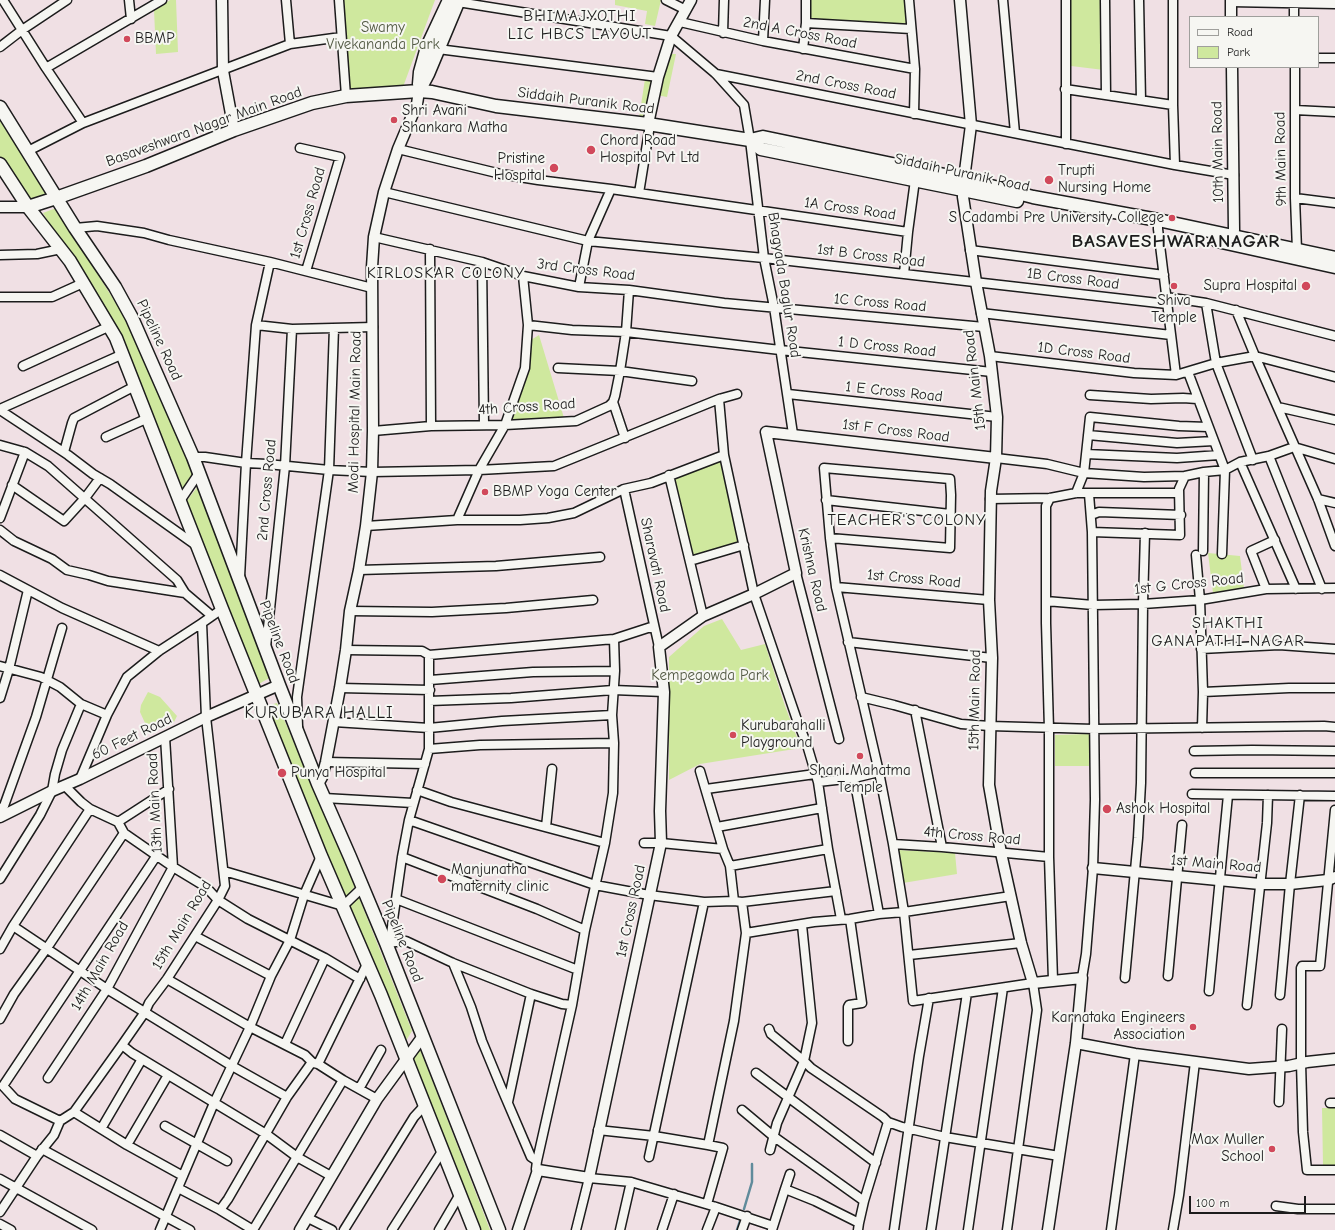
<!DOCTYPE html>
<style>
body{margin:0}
#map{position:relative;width:1335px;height:1230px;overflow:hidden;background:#f0e0e4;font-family:"Comic Neue",sans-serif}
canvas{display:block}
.legend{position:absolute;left:1189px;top:16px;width:130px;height:52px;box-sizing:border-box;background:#f6f6f2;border:1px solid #9f9f9c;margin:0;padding:5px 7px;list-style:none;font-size:12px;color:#1c1c1c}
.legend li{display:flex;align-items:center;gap:8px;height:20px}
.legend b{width:20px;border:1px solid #9f9f9c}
.scale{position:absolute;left:1189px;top:1196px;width:117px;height:18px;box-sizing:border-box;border:2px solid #1c1c1c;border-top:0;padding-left:5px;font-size:12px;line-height:14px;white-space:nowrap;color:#1c1c1c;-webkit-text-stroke:3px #f6f6f2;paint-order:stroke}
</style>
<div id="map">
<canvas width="1335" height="1230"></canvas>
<ul class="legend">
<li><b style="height:5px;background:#f6f6f2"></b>Road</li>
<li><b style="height:11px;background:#cfe89e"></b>Park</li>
</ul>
<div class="scale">100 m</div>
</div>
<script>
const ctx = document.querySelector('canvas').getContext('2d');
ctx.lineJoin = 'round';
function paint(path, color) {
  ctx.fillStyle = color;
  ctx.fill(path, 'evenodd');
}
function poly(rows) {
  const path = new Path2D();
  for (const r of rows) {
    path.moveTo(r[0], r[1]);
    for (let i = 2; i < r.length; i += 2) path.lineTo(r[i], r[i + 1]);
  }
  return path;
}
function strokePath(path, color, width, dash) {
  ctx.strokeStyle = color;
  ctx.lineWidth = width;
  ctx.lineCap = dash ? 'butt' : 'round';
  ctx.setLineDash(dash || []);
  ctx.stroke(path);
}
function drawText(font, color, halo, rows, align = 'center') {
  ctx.font = font + ' "Comic Neue",sans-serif';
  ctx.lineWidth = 4;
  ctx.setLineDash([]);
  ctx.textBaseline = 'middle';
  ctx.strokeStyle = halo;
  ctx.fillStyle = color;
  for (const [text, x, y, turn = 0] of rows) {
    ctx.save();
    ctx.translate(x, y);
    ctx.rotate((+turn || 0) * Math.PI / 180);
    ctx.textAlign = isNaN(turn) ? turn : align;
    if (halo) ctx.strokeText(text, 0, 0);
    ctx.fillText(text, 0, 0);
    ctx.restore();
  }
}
const green = poly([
 [170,0,176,0,178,52,156,54,154,10],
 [344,0,435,0,403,87,350,90],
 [615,0,661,0,655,26,645,24,647,11,615,5],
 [808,0,905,0,908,27,808,21],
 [1069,0,1103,0,1104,70,1071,66],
 [670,54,676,54,667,97,656,95],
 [645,79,656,79,646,119,639,118],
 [0,118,48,193,30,205,0,158],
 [56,208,122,313,194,472,182,491,117,333,43,213],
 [539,335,564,418,509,421,528,371,531,340],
 [721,459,740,546,692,559,673,476],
 [198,486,271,677,257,685,186,502],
 [1208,553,1240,556,1244,588,1213,593],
 [722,619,741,650,765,644,785,706,801,748,700,764,669,780,669,657,704,626],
 [148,692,160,697,177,716,174,722,157,728,145,723,140,712,141,705],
 [277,703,355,886,343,901,266,706],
 [1089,734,1089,766,1055,766,1055,735],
 [898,850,955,853,957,874,903,883],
 [358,895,412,1031,404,1044,346,907],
 [418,1044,467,1170,490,1230,478,1230,410,1057],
 [1322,1108,1335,1108,1335,1165,1323,1165]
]);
const stream = poly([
 [744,1209,752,1182,752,1164],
 [737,1230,740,1221]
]);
const minor = poly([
 [3,0,46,68,83,123,290,44,341,37],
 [129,0,131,19],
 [286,0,290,44],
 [339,0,346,96],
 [666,0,686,10],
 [909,0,915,69,914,114],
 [1003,0,1015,133],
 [1066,0,1066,144],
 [1105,0,1106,95],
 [1139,0,1141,100],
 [1173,0,1173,105,1175,165,1234,175],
 [1294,0,1294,17],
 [458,2,671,36,716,74,744,105,750,140,764,258,774,307,793,434],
 [1231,2,1335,4],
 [680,22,763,41,915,69],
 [806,23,911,29],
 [723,33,724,0],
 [763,41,765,0],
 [0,47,22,30,67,0],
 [438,49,658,77],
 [803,49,806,23,806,0],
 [1318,58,1335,58],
 [1295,67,1295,198,1297,250],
 [46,68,162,0],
 [716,74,1175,165],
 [1065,89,1173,105],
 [1295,110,1335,112],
 [300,148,340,157,306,271],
 [398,149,501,174,538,180,611,189],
 [28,151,83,123],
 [915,180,908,232,611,189,588,241,764,258,1167,304],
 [384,192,588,241,579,287],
 [639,193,650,125],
 [1295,198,1335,203],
 [1158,220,1158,229,1176,375],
 [75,228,97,226,144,233,169,240,270,262,372,288],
 [374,237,482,262,523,276,579,287,629,290,724,303,984,327],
 [430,249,431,426],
 [970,250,1164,275],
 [0,255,37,254,61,249],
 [482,262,484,425],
 [904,274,908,232],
 [523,276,528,325,572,330,626,332,780,350,992,372],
 [0,297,52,297,83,283],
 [1166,297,1206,303,1335,336],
 [1206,303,1216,363,1253,460],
 [981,313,1171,335],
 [256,325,270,262],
 [990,356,1134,373,1176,375,1216,363,1255,356,1236,310],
 [1255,356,1318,499,1335,546],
 [1255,356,1335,377],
 [23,366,110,326],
 [558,368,620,371,692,381],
 [1188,372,1225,470,1222,554],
 [788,394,997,417],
 [1090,395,1151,399,1183,398,1197,399],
 [719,399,737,394],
 [613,402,625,438],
 [1278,407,1335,420],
 [0,409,123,354],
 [0,410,68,455,93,474,110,484,197,546],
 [373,431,431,426,505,425,576,421,609,406,613,402,615,396,620,371,626,332,629,290],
 [1088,435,1177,443,1214,441],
 [106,437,148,418],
 [0,445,25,452,48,466,177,580,185,593,212,616],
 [64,452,72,423,74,418,135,386],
 [1086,454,1177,458,1219,455],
 [1269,456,1322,589],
 [193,457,205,457,246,463,267,464,329,470,372,472,479,470,554,466,719,399,724,455,754,594,797,720,807,745,818,782,828,849,841,919],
 [996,458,1047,464,1084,473,1144,477,1185,476],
 [1240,462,1296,589],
 [669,475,703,616],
 [12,485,64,521,85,498,100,478],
 [624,489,659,647],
 [1076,493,1084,473,1090,417,1179,426,1208,427],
 [1050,498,1046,506,1046,623,1049,729,1049,857,1053,980],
 [990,499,1050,498,1076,493,1179,493],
 [1318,499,1335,503],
 [826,500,950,514],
 [180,501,199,473],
 [1091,515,1099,512,1181,515],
 [0,518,25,452],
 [457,520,520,520,548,518,574,513,624,489,651,483,724,455],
 [366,526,457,520,479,470,505,425,525,368,528,325],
 [0,530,14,541,52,559,67,570,89,575,108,581,185,593],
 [1092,532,1180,535,1179,489,1185,476,1204,472,1225,470,1240,462,1269,456,1294,447,1335,459],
 [830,538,950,548,951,495,950,479,824,468,830,538,836,587,879,772,893,844,904,912,913,1001,1033,983,1037,1010,1007,1230],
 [1203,551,1204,472],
 [1196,555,1200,600,1203,692,1202,728],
 [690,561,744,545],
 [359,570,496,566,600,557],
 [796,573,839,739],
 [0,575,62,608,159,651],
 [240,577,246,463,256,325,292,329,373,327],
 [836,587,989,600],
 [1266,589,1251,551,1275,540],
 [1046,601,1093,605,1143,604,1200,600,1266,589,1335,588],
 [350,611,432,612,506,608,593,600],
 [848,642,992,658],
 [266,647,285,466,292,329],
 [1201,649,1279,645,1335,649],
 [346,650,422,651,429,655,614,639,654,626],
 [0,666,41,677,60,687,81,704,107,715],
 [430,680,533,672,615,671],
 [340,688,430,690],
 [1203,692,1289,688,1335,688],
 [861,697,894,705,961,724,990,726,1094,729,1324,726,1335,727],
 [0,698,9,669,28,590],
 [429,701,511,698,613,690,664,692],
 [915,710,942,847],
 [334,722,429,728,502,721,612,715],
 [298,727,297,697,329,470,334,328],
 [165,737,173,867],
 [429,749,480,745,614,743],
 [1194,751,1252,750,1335,751],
 [326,762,425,764],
 [700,771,723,849,730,866,734,901,742,902,746,933],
 [1195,773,1335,773],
 [854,778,879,914],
 [80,779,107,715,127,677,159,651,202,623],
 [818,782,854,778,879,772],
 [65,786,81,802,90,809,118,822,124,833,173,867,206,887,218,900,248,919,325,958,360,979],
 [706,789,815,774],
 [417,790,451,802,605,843],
 [1192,794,1335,796],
 [324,798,413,803],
 [0,809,4,806,36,717,62,628],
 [1335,810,1320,966,1302,966,1301,968,1301,1063,1303,1132,1307,1170,1335,1170],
 [409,820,595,885,649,895,704,902,734,901],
 [118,822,169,789],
 [546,827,552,769],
 [717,827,822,808],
 [644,843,661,843,723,849],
 [893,844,942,847,1049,857],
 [402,857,537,909,585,930],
 [730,866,828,849],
 [224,871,343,906,363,887],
 [0,879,40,815,52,791,55,774,62,750,81,704],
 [396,899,578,970],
 [742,902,836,891],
 [13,926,107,989,232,1066,287,1097],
 [195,936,271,976],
 [390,941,402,857,409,820,429,749,429,655],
 [386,943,406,941,453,963,531,994,562,1004,572,1005],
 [0,949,13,926,90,809],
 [909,955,1021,943],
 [453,963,471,1007,482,1041,501,1087,531,1157,537,1161],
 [1168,976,1182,825],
 [1082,978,1086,954,1093,868,1095,800,1092,532,1089,494],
 [1125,978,1138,838,1141,783,1143,604,1145,533],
 [167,979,250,1027,305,1055,312,1062,287,1097,228,1199,220,1210,253,1230],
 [1209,991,1228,795],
 [1280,995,1290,884,1300,795],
 [1247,1005,1267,823,1268,795],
 [0,1019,14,994,47,948,124,833],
 [769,1029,771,1034,804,1061,811,1068,883,1117,888,1122,902,1127,945,1137,1059,1156],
 [848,1041,848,1007,849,1005,862,1003,850,919],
 [285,1044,325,958],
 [122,1045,132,1053,266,1134,297,1157,331,1176],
 [314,1063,318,1064,343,1080,377,1099],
 [318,1064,367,964],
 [756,1073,876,1163],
 [48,1078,107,989,173,867],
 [359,1089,381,1050],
 [508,1102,531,994],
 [1279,1102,1282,1029],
 [1330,1103,1335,1103],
 [742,1110,773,1136,864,1201],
 [74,1112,127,1145,183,1176],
 [60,1121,15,1099,3,1086,157,855],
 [165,1126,227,1161],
 [101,1129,142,1059],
 [598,1130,654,1136,708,1145,734,1021,746,933,814,922,850,919,879,914,904,912,1011,896],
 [0,1135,37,1156],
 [127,1145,168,1075],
 [42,1149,190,1230],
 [770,1150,777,1123,804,1061,812,1023,802,925],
 [649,1157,704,902],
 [538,1170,536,1169,537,1161,572,1005,585,930,605,843,613,793,614,743,612,715,615,671,614,639],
 [0,1179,92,1230],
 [178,1188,220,1210],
 [785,1189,790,1174],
 [707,1204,723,1148,708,1145],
 [1276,1206,1298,1209,1335,1209],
 [0,1212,37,1156,54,1135,60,1121,74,1112,122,1045,145,1012,149,1003,167,979,218,900,225,886,206,717,202,623,222,609],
 [308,1218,332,1230],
 [0,1224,11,1230],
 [160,1230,214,1103,250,1027,271,976,290,940,304,895,321,856],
 [253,1230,343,1080],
 [344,1230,414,1117,425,1105],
 [392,1230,443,1150],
 [439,1230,460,1194],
 [576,1230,589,1178,631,1182,716,1207,773,1226],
 [620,1230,631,1182],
 [662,1230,674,1194],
 [707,1230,716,1207],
 [742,1230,747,1216],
 [772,1230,785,1189,815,1201,859,1223],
 [858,1230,859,1223,864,1201,888,1122],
 [894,1230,919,1056,929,998],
 [931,1230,967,993],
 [968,1230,1003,988],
 [1111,1230,1135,1054],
 [1173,1230,1179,1195,1195,1062]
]);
const tertiary = poly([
 [222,0,223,71,234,130],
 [960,0,971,125,964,179,963,197,976,282,990,356,997,417,996,458,991,491,989,600,992,658,989,785,1001,853,1021,943,1033,983,1082,978,1076,1043,1048,1230],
 [1231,0,1231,17],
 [648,124,658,77,671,36,691,0],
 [0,207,28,207],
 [1231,243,1234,230,1232,67],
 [318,784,322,777,326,762,340,688,346,650,350,611,359,570,366,526,372,472,373,431,372,267,374,237,384,192,398,149,417,104,419,91],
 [0,817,52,791,80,779,206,717,279,685],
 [1093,868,1260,884,1290,884,1328,880,1335,877],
 [1076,1043,1135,1054,1249,1069,1289,1066,1307,1062,1335,1059],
 [300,1230,377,1099,423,1036],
 [518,1230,538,1170,589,1178,661,843,660,811,664,692,659,647,703,616,754,594,796,573,766,432,996,458]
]);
const secondary = poly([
 [419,84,420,72,427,47,449,0],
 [419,91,428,74,459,0],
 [0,107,75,228,115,287,132,318,193,457,279,685,318,784,350,857,386,943,499,1230],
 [750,140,761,149,1017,201],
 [0,164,28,207,70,261,116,338,222,609,321,856,381,995,474,1230],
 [28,207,56,198,146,166,234,130,312,103,346,96,419,91,432,92,496,106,648,124,750,140,763,137,964,179,1033,197,1158,220,1335,258],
 [1217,241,1335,267]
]);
const markers = [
 [127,39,4,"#d1495b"],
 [394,120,4,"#d1495b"],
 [591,150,5,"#d1495b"],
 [554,168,5,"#d1495b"],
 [1049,180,5,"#d1495b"],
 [1172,218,4,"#d1495b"],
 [1174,286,4,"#d1495b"],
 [1306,286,5,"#d1495b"],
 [485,492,4,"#d1495b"],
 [733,735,4,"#d1495b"],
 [860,756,4,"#d1495b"],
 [282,773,5,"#d1495b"],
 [1107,809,5,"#d1495b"],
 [442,879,5,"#d1495b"],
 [1193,1027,4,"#d1495b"],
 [1272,1149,4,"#d1495b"]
];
const parkNames = [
 ["Swamy",383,28],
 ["Vivekananda Park",383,45],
 ["Kempegowda Park",710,676]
];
const streetNames = [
 ["2nd A Cross Road",800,33,11],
 ["2nd Cross Road",846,85,11],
 ["Siddaih Puranik Road",586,101,7],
 ["Basaveshwara Nagar Main Road",204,127,-20],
 ["10th Main Road",1218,152,-91],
 ["9th Main Road",1281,159,-91],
 ["Siddaih Puranik Road",962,173,12],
 ["1A Cross Road",850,209,8],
 ["1st Cross Road",308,213,-74],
 ["1st B Cross Road",871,256,7],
 ["3rd Cross Road",586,270,7],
 ["1B Cross Road",1073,279,7],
 ["Bhagyada Baglur Road",784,285,81],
 ["1C Cross Road",880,303,5],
 ["Pipeline Road",159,340,65],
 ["1 D Cross Road",887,347,6],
 ["1D Cross Road",1084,353,7],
 ["15th Main Road",975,380,-97],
 ["1 E Cross Road",894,392,6],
 ["4th Cross Road",527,407,-4],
 ["Modi Hospital Main Road",355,412,-89],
 ["1st F Cross Road",896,431,7],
 ["2nd Cross Road",267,490,-85],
 ["Sharavati Road",655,565,78],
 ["Krishna Road",812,570,77],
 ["1st Cross Road",914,579,5],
 ["1st G Cross Road",1189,584,-6],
 ["Pipeline Road",279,642,69],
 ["15th Main Road",975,700,-89],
 ["60 Feet Road",132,737,-26],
 ["13th Main Road",155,803,-93],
 ["4th Cross Road",972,836,5],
 ["1st Main Road",1216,864,5],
 ["1st Cross Road",631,911,-78],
 ["15th Main Road",182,925,-59],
 ["Pipeline Road",402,941,68],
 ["14th Main Road",100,966,-60]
];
const poiNames = [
 ["BBMP",135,39],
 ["Shri Avani",402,111],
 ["Shankara Matha",402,128],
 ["Chord Road",600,141],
 ["Hospital Pvt Ltd",600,158],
 ["Pristine",545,159,"right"],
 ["Hospital",545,176,"right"],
 ["Trupti",1058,171],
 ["Nursing Home",1058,188],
 ["S Cadambi Pre University College",1164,218,"right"],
 ["Supra Hospital",1297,286,"right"],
 ["Shiva",1174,301,"center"],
 ["Temple",1174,318,"center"],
 ["BBMP Yoga Center",493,492],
 ["Kurubarahalli",741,726],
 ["Playground",741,743],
 ["Shani Mahatma",860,771,"center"],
 ["Temple",860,788,"center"],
 ["Punya Hospital",291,773],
 ["Ashok Hospital",1116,809],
 ["Manjunatha",451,870],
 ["maternity clinic",451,887],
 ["Karnataka Engineers",1185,1018,"right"],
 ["Association",1185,1035,"right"],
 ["Max Muller",1264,1140,"right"],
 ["School",1264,1157,"right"]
];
const neighbourhoodNames = [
 ["BHIMAJYOTHI",580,16],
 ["LIC HBCS LAYOUT",580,34],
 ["KIRLOSKAR COLONY",446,273],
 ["TEACHER'S COLONY",907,520],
 ["SHAKTHI",1228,623],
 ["GANAPATHI NAGAR",1228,641]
];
const quarterNames = [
 ["KURUBARA HALLI",319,713]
];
const districtNames = [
 ["BASAVESHWARANAGAR",1176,242]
];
paint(green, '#cfe89e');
strokePath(stream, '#608b9b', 2.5);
strokePath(minor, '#1c1c1c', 11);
strokePath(tertiary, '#1c1c1c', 13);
strokePath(secondary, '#1c1c1c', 15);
strokePath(minor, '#f6f6f2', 8);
strokePath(tertiary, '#f6f6f2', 10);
strokePath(secondary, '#f6f6f2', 12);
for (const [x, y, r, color] of markers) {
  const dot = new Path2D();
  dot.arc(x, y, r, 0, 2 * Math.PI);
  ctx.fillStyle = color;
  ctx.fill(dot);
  strokePath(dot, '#f6f6f2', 1.5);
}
drawText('15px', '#525943', '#f6f6f2', parkNames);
drawText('15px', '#1c1c1c', '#f6f6f2', streetNames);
drawText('15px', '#1c1c1c', '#f6f6f2', poiNames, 'left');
ctx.letterSpacing = '1px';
drawText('16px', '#1c1c1c', '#f6f6f2', neighbourhoodNames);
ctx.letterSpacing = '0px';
ctx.letterSpacing = '1px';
drawText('17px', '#1c1c1c', '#f6f6f2', quarterNames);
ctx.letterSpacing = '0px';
ctx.letterSpacing = '1px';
drawText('bold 19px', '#1c1c1c', '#f6f6f2', districtNames);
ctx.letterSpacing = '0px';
</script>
